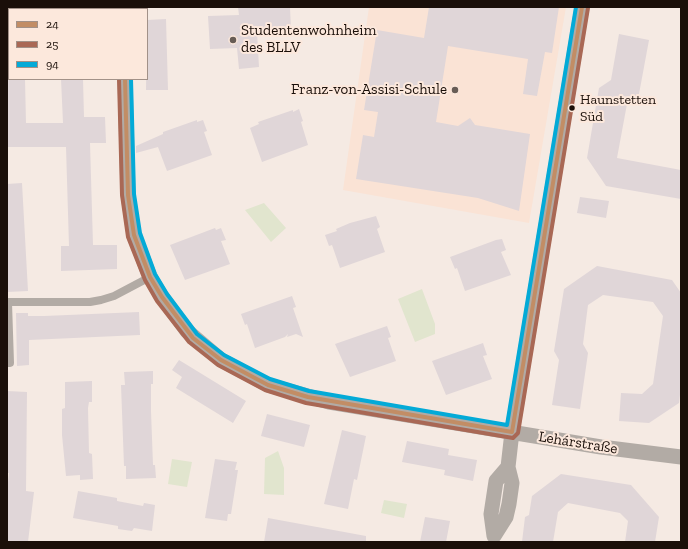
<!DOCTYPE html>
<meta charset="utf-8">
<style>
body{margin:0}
#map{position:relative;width:688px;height:549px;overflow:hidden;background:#f5eae3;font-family:"Zilla Slab",serif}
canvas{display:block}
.frame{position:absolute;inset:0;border:8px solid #1a0f09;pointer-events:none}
.legend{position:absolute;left:8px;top:8px;width:140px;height:72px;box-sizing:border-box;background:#fce8dc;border:1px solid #a29188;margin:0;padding:5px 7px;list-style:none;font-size:12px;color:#1a0f09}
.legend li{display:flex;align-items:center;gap:8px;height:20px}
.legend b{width:20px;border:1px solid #a29188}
</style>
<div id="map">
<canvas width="688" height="549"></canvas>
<div class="frame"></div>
<ul class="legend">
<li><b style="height:5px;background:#c28d65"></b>24</li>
<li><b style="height:5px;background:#a96855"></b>25</li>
<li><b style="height:5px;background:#03aad7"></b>94</li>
</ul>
</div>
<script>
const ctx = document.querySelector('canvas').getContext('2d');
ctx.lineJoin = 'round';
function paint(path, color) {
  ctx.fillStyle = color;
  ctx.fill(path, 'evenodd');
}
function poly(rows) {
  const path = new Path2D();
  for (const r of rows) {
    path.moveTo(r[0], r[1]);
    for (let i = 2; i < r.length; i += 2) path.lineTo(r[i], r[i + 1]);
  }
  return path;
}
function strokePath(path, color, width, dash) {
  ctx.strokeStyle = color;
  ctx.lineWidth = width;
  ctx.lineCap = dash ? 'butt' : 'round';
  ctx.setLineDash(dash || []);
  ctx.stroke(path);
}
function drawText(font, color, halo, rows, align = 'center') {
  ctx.font = font + ' "Zilla Slab",serif';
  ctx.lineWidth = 4;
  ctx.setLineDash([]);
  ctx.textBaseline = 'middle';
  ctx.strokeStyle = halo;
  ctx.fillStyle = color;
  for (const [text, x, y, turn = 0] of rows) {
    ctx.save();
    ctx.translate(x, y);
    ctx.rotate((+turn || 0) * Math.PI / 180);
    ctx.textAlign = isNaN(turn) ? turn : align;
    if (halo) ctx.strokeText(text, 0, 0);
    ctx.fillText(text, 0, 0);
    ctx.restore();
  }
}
const built = poly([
 [369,7,566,7,529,223,343,190]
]);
const green = poly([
 [264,203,286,228,271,242,245,210],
 [422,289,435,324,435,334,415,342,398,299],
 [278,451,284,468,284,495,264,494,265,458],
 [172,459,192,462,187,487,168,484],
 [384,500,407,504,404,518,381,513]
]);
const building = poly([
 [238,7,290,7,291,30,257,32,259,67,239,69,237,48,210,49,208,16,239,15],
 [429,7,559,7,552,53,545,52,537,96,523,94,528,59,448,46,436,122,458,126,470,118,475,125,530,134,519,211,478,198,356,179,363,135,374,137,378,112,364,110,377,30,424,38],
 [166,19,168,90,146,90,147,20],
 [619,34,649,40,639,94,627,104,617,158,681,170,681,199,606,186,587,158,599,88,611,80],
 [7,79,25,79,26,123,63,123,61,79,83,79,84,117,105,117,106,143,90,143,93,245,117,245,117,269,61,271,61,246,69,246,66,147,7,147],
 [299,109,303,121,301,122,308,145,262,162,250,128,259,124,258,122,293,110,293,112],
 [197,120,197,122,203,120,207,131,204,132,212,155,167,171,158,147,136,153,136,146,163,134,163,132],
 [22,183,28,291,7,292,7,184],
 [580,197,609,201,606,218,577,213],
 [376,216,380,227,377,229,385,252,340,268,332,245,329,246,325,235,337,231,336,229,350,223],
 [215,228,216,230,221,228,226,240,221,241,230,264,185,280,170,245],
 [502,239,506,250,501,252,511,275,465,291,457,268,455,269,450,257,496,240],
 [597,266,672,280,681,293,681,386,679,403,649,423,619,421,621,393,642,394,653,384,663,316,653,302,603,295,588,305,583,344,588,353,580,409,552,405,559,360,554,351,564,289],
 [292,296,296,307,293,308,303,337,296,334,287,337,288,334,285,337,255,348,247,324,245,325,241,314],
 [139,312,140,335,29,340,29,365,17,366,16,313,28,313,28,316,44,316],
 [387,326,391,337,388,338,396,361,350,377,335,344],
 [483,343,487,355,483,356,492,379,446,395,432,361],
 [179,360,246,401,233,423,176,388,182,377,172,370],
 [153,371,153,384,151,384,151,411,153,465,155,465,156,478,126,479,126,466,124,466,121,385,125,385,124,372],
 [92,381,92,402,89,402,88,408,89,453,92,454,93,479,80,480,80,475,66,476,62,435,62,409,65,408,65,382],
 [7,391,27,392,26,491,34,492,28,542,7,542,7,491,9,473,7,473],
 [267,414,310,425,304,447,261,436],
 [342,430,366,436,357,480,354,479,348,509,324,504],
 [407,441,449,449,448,455,477,460,473,481,444,475,445,470,402,462],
 [215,459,237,462,235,470,238,470,231,514,228,514,227,521,205,518],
 [561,474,631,485,659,517,655,542,625,542,628,521,620,513,568,503,558,512,553,542,522,542,525,517,529,515,532,496],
 [78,491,117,498,117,501,143,506,144,503,155,505,152,531,134,528,132,531,118,529,118,526,73,518],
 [425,517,450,521,446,542,420,542],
 [268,518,366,536,366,542,264,542]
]);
const service = poly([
 [7,302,90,302,101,300,114,296,150,277],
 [8,303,10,363]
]);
const minor = poly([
 [124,7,124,9],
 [125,79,128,195,134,235,150,277,162,297,187,331,221,360,268,385,329,402,601,447,681,457],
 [508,467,496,481,491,514,494,536,506,517,509,504,512,483,508,467,512,432,582,7]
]);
const bus1 = poly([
 [125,79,128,195,134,235,150,277,162,297,193,338,221,360,268,385,308,397,512,432],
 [512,432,582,7]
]);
const bus2 = poly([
 [119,79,122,195,128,237,145,280,157,301,189,342,218,365,265,390,306,403,513,438,518,433,588,8]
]);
const bus3 = poly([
 [131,79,134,194,140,233,155,274,167,294,197,334,224,355,270,379,309,391,507,425,576,7]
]);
const markers = [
 [233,40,4,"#675c55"],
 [455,90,4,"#675c55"],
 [572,108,3.5,"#1a0f09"]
];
const busNames = [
 ["Haunstetten",580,100],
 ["Süd",580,117]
];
const poiNames = [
 ["Studentenwohnheim",241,31],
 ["des BLLV",241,48],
 ["Franz-von-Assisi-Schule",447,90,"right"]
];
const streetNames = [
 ["Lehárstraße",578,443,9]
];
paint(built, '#fae3d5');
paint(green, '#e1e5ce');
paint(building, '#e0d6d8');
strokePath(service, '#b2aba5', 8);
strokePath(minor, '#b2aba5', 15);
strokePath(bus1, '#c28d65', 4);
strokePath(bus2, '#a96855', 4);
strokePath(bus3, '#03aad7', 4);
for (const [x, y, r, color] of markers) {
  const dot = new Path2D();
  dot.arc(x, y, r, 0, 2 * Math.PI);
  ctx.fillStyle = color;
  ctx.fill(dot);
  strokePath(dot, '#fce8dc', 1.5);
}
drawText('14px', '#1a0f09', '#fce8dc', busNames, 'left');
drawText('15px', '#1a0f09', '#fce8dc', poiNames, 'left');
drawText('15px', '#1a0f09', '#fce8dc', streetNames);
</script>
